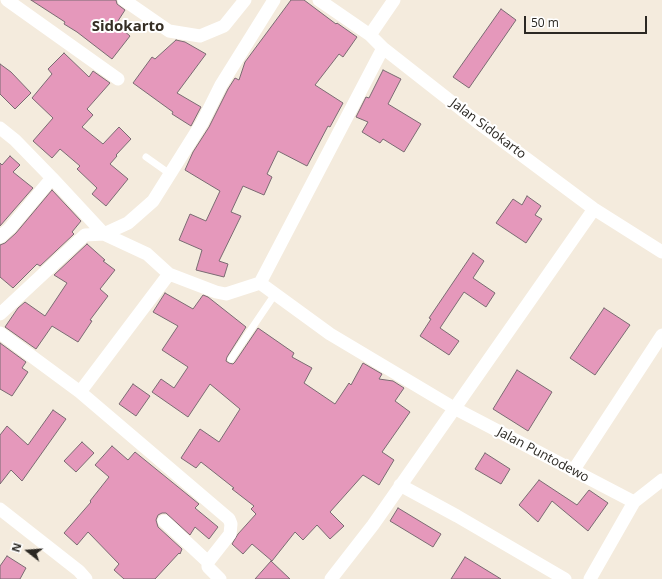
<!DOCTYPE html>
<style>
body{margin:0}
#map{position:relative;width:662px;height:579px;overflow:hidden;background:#f4ebdd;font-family:"Open Sans",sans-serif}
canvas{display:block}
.north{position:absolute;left:8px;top:531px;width:40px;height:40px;-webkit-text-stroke:3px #fff;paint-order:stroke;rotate:287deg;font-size:11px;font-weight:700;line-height:16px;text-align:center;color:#2b2823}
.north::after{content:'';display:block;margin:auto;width:14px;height:18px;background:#2b2823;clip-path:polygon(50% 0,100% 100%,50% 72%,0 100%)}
.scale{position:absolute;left:524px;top:16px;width:123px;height:18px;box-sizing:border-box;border:2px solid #2b2823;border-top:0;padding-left:5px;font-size:12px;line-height:14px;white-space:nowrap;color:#2b2823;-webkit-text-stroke:3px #fff;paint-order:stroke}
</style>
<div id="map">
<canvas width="662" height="579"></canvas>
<div class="north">N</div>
<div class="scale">50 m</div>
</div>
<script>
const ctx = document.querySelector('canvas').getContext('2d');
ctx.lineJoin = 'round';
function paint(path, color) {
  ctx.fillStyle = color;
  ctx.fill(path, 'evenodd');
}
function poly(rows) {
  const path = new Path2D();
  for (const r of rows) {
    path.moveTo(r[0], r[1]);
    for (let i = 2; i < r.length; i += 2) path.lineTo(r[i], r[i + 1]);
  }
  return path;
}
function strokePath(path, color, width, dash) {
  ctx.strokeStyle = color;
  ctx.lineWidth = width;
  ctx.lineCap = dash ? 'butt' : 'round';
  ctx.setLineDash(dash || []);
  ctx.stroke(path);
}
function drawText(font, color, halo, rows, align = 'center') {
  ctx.font = font + ' "Open Sans",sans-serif';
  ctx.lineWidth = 4;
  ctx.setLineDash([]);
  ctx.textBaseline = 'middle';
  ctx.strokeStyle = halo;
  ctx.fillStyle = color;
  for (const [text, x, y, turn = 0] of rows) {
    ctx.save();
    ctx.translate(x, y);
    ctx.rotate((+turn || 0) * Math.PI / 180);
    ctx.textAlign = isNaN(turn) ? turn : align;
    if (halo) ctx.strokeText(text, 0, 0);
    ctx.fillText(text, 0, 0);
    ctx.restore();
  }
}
const building = poly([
 [31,0,116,0,117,4,125,10,116,24,130,36,112,59,77,32,64,24,65,22,31,0],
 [291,0,304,0,336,24,337,23,357,37,343,57,339,54,315,85,343,103,330,127,328,126,307,166,278,151,267,174,272,177,264,195,243,186,231,212,241,216,219,261,228,264,224,277,196,270,202,250,179,240,190,214,206,221,220,191,185,170,193,152,209,127,228,89,235,78,239,80,245,62,291,0],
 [501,9,516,20,469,88,453,77,501,9],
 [176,40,185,42,206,54,177,93,201,107,191,126,172,114,173,112,133,83,152,57,155,59,176,40],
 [64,53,89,77,93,71,110,83,87,109,93,115,82,127,103,144,119,127,131,139,116,155,117,156,110,164,128,179,106,206,92,194,97,188,77,169,80,166,60,149,52,158,33,141,53,118,32,98,52,74,48,69,64,53],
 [0,64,11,72,31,93,15,109,0,94,0,64],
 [383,70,401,79,388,104,421,124,404,152,383,139,380,143,362,132,368,122,356,117,366,97,369,98,383,70],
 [10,156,20,165,13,172,33,188,0,226,0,163,2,165,10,156],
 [52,190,81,221,72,232,74,234,40,266,37,264,13,288,0,277,0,245,5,243,16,233,52,190],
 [527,196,541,206,535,215,542,219,526,243,496,223,513,199,522,205,527,196],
 [87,244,105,260,103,261,115,270,100,289,108,296,90,320,92,321,78,342,52,326,36,349,5,327,18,308,25,302,45,316,67,283,54,275,87,244],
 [473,253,484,261,473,278,495,293,486,307,464,292,440,328,459,341,449,355,420,336,431,319,429,318,473,253],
 [165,293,193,309,203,295,208,297,246,327,227,357,226,361,229,363,233,364,235,362,258,328,294,353,292,357,312,368,304,383,335,404,349,383,351,385,363,363,382,374,379,379,393,381,404,388,395,401,410,412,382,452,394,460,379,485,363,475,330,512,344,526,330,539,317,525,303,540,295,532,272,561,252,544,243,554,232,544,238,534,256,514,251,509,254,506,232,489,234,488,201,462,196,468,181,458,200,429,219,442,240,409,210,384,188,417,152,392,161,379,174,388,188,367,162,350,178,326,153,312,165,293],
 [604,308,630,325,595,375,570,358,604,308],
 [0,343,26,362,22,368,28,372,12,396,0,389,0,343],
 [517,370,552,392,528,431,493,409,517,370],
 [133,384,150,396,136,416,119,404,133,384],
 [53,410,66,419,22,481,11,470,0,484,0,435,7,426,28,445,53,410],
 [82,442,94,453,76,472,64,461,82,442],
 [112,446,128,460,135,452,199,504,195,508,218,527,209,539,195,527,190,535,166,513,162,513,158,515,156,520,158,527,182,549,180,554,179,553,155,579,124,579,114,570,119,564,88,532,77,545,64,533,91,502,90,501,109,477,95,465,112,446],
 [485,453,510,469,501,484,475,469,485,453],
 [539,480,577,505,589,490,608,503,588,531,552,501,538,522,519,505,539,480],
 [398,508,441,534,433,547,390,521,398,508],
 [7,556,26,568,20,579,0,579,0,566,7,556],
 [465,557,501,579,451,579,465,557],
 [271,561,290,579,255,579,271,561]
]);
const service = poly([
 [146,157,170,174],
 [231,359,275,294]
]);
const minor = poly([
 [7,0,118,79],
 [124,0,169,31,200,36,224,26,245,0],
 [319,0,370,35,383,48,476,121,594,209,662,252],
 [370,35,394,0],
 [0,128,15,140,52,178,104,234,147,254,169,274,216,292,226,294,260,283,330,334,454,408,634,502],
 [0,237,10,228,52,178],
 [260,283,383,48],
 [0,314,85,235,104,234,128,223,153,201,202,123,221,85,274,0],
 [0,333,80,392,229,519,231,524,230,534,208,562,208,567,220,579],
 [80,392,169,274],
 [573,471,662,335],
 [400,485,457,516,565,579],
 [0,509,79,571,86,579],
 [164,521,208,562],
 [331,579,373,525,594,209],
 [590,579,634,502,662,480]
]);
const streetNames = [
 ["Jalan Sidokarto",488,129,37],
 ["Jalan Puntodewo",543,455,28]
];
const quarterNames = [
 ["Sidokarto",128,27]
];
paint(building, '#e598bb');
strokePath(building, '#7a6b72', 1);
strokePath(service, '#fff', 7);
strokePath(minor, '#fff', 13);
drawText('13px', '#2b2823', '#fff', streetNames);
drawText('bold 15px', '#352e24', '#fff', quarterNames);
</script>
